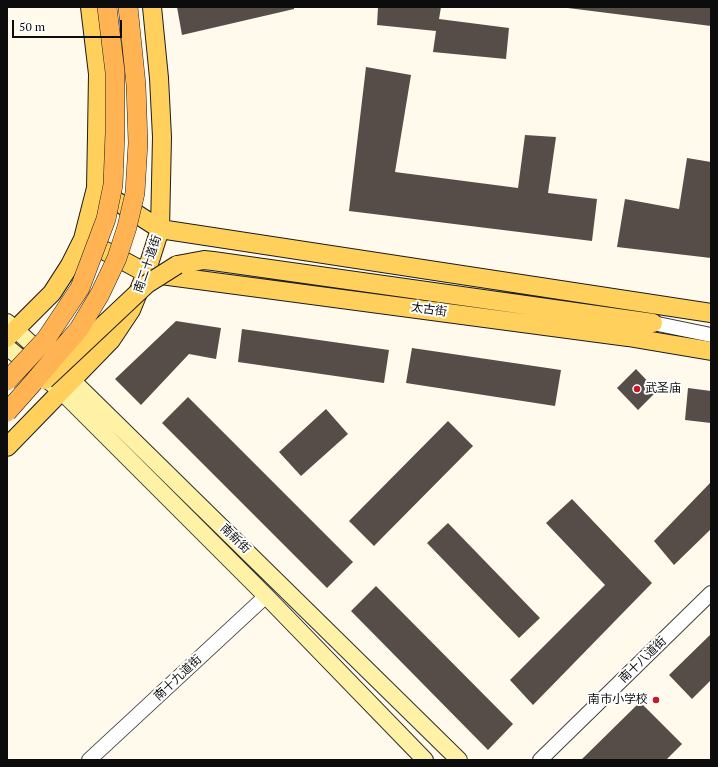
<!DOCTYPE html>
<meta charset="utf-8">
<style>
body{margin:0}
#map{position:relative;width:718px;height:767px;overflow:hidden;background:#fffaec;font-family:"PT Serif",serif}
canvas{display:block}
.frame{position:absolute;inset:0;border:8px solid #0c0c0c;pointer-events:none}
.scale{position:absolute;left:12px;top:20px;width:110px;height:18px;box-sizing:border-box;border:2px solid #0c0c0c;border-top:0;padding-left:5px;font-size:12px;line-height:14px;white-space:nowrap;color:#0c0c0c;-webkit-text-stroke:3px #fff;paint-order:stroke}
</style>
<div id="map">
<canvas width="718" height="767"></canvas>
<div class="frame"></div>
<div class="scale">50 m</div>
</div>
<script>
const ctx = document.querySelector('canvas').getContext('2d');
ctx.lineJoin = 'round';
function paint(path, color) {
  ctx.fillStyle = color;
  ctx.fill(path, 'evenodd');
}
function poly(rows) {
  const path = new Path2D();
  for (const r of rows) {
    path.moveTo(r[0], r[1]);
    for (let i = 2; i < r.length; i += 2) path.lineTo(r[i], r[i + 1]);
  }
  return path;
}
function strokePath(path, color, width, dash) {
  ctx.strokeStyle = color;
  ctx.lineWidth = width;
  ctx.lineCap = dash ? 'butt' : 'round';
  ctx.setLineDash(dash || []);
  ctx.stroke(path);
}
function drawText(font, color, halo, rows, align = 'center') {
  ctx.font = font + ' "PT Serif","Noto Sans SC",serif';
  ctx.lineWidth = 4;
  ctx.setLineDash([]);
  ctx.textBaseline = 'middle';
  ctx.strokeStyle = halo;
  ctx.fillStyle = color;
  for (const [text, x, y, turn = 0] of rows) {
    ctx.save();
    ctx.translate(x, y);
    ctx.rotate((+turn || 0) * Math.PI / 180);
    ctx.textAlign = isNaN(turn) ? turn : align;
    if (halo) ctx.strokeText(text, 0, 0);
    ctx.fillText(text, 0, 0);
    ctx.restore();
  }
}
const building = poly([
 [177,7,294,7,294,9,182,35],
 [378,7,441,7,439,19,509,28,506,59,433,52,436,31,377,25],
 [569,7,711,7,711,26,568,8],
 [366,67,411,75,395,172,518,188,525,135,556,137,548,193,597,199,592,241,349,211],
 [687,158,711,162,711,258,617,247,625,199,679,209],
 [176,321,221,328,216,359,189,354,141,405,115,379],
 [242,329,389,350,384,383,238,362],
 [412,348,561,370,555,406,406,383],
 [636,369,657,391,638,410,617,388],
 [688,388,711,391,711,423,685,420],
 [188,397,353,562,327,588,162,423],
 [326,409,348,434,301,476,279,452],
 [448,421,473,446,374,546,349,521],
 [711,482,711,529,674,565,654,541],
 [572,499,652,583,533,705,510,680,605,585,546,523],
 [448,523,540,618,519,638,427,543],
 [376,586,513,724,488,750,351,611],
 [711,634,711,680,692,699,669,675],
 [640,702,682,744,666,760,581,760]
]);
const tertiary = poly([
 [653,323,711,335],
 [89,760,266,596],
 [540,760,711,593]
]);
const secondary = poly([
 [7,322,73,381,459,760],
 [7,347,62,392,266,596,425,760]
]);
const primary = poly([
 [96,188,160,229,711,313],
 [83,239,146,273,628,337,711,351],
 [177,265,204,260,213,261,653,323],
 [7,338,52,293,70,265,83,239,96,188,97,135,98,74,90,7],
 [7,447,111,340,131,310,146,273,160,229,162,137,159,78,152,7]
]);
const primaryBridge = poly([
 [45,380,147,284,177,265]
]);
const trunkBridge = poly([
 [7,381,46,339,80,288,106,219,113,185,115,133,115,72,107,7],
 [7,412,31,385,79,329,100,294,117,258,127,227,135,193,138,143,136,85,128,7]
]);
const markers = [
 [637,389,4,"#c81828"],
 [656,700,4,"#c81828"]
];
const streetNames = [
 ["南二十道街",148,264,-71],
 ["太古街",429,310,8],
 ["南新街",235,539,44],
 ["南十八道街",643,660,-44],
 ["南十九道街",178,678,-43]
];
const poiNames = [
 ["武圣庙",645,389],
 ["南市小学校",648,700,"right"]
];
paint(building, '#564d48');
strokePath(tertiary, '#3f3f3f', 16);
strokePath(secondary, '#2e2e2e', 18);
strokePath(primary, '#1d1d1d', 20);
strokePath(tertiary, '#fff', 14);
strokePath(secondary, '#fff2a7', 16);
strokePath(primary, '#ffd15c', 18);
strokePath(primaryBridge, '#1d1d1d', 20, []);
strokePath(trunkBridge, '#1d1d1d', 20, []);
strokePath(primaryBridge, '#ffd15c', 18);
strokePath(trunkBridge, '#ffb353', 19);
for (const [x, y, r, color] of markers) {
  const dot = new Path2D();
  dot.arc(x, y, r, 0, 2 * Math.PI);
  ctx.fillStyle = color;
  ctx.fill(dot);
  strokePath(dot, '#fff', 1.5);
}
drawText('12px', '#0c0c0c', '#fff', streetNames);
drawText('12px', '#0c0c0c', '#fff', poiNames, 'left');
</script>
